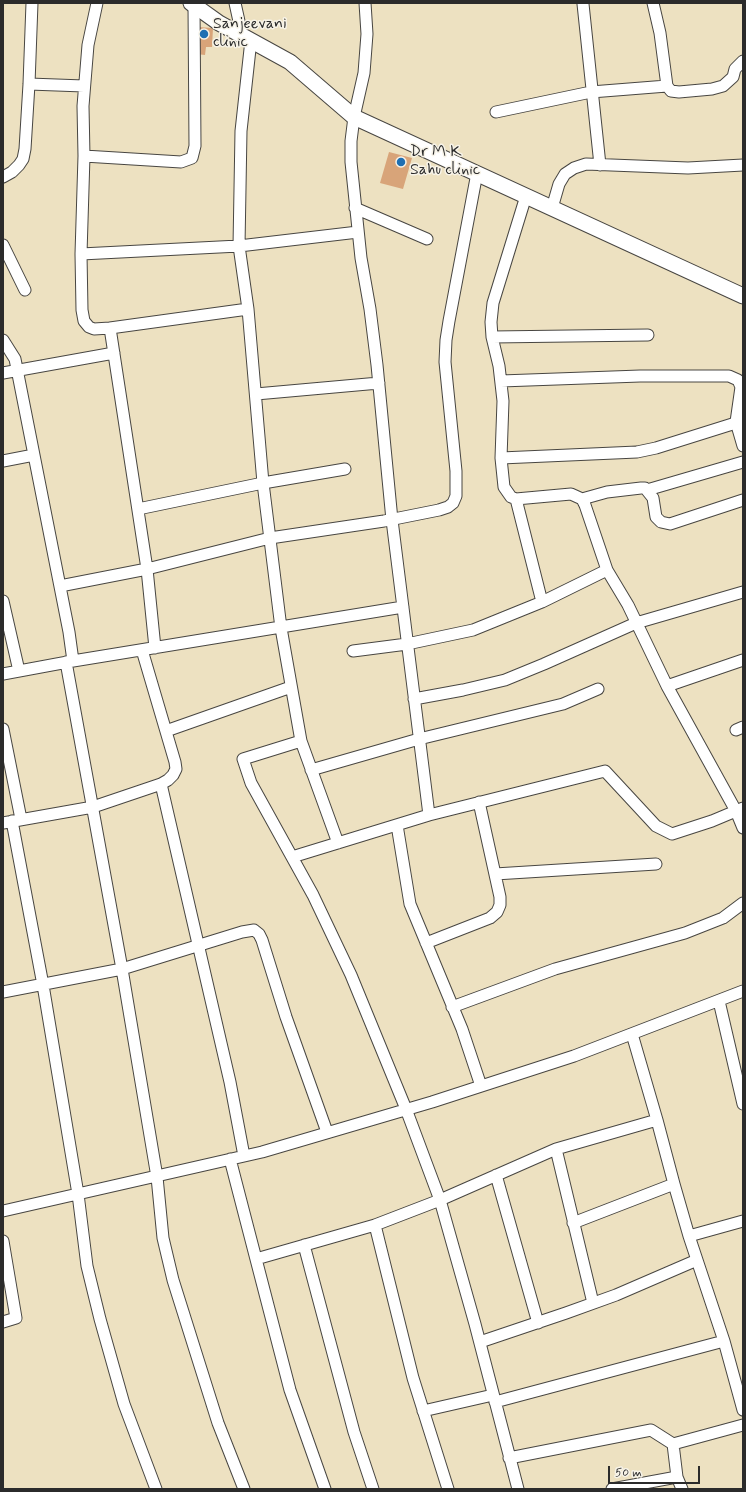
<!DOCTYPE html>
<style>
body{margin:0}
#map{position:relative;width:746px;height:1492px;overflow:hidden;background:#ede1c1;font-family:Mynerve,sans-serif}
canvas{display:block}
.frame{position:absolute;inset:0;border:4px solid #2b2b2b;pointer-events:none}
.scale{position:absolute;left:608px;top:1466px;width:92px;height:18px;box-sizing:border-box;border:2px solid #2b2b2b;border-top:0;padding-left:5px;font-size:12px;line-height:14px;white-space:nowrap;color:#2b2b2b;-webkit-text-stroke:3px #f7f3e8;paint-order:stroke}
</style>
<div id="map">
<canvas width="746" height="1492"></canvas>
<div class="frame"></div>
<div class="scale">50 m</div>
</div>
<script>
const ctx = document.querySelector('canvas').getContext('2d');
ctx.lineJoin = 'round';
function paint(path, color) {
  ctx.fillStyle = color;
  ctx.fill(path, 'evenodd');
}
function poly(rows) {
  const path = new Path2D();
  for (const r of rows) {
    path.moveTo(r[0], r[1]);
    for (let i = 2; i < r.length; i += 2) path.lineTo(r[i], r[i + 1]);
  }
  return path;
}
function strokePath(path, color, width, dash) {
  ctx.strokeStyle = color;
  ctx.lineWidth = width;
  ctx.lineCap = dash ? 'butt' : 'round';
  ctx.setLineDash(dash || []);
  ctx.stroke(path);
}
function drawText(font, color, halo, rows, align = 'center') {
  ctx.font = font + ' Mynerve,sans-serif';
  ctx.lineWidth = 3;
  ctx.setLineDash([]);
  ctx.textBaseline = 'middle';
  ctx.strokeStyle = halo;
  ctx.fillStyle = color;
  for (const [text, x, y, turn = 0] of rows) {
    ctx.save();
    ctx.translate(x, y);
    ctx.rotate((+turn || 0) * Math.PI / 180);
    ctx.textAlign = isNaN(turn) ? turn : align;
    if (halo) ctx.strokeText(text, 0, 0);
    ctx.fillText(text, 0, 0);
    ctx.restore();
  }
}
const building = poly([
 [198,27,213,28,212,47,206,47,205,55,196,54],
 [389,152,412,158,403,189,380,183]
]);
const street = poly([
 [97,3,88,45,83,106,84,156,81,254,82,310,84,321,89,327,94,329,110,328,248,309],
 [235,3,242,35],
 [365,3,367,34,364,73,354,117,351,141,351,162,361,258,370,309,377,365,392,520,429,815],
 [653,3,660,33,667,86,671,91,679,92,712,89,723,86,733,77,735,69,743,61],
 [583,4,600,165],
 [251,40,241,131,239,246,358,232],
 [29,84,84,86],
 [496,112,591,92,667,86],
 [84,156,181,162,192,158,195,146,194,5],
 [3,177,12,172,19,165,23,159,25,149,29,84,32,3],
 [526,196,493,303,491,322,492,337,499,366,503,401,501,458,504,487,511,497,516,499,571,494,582,499,585,505,607,570,628,605,667,686,736,811,743,828],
 [355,208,427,239],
 [552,208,559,184,565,174,574,168,586,164,688,168,743,165],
 [3,245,25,290],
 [81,254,239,246,248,309,263,483,281,628,301,741,338,843],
 [110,328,147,569,155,648],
 [492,337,648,335],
 [3,340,15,359,69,632,73,661],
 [3,373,114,353],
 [501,381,640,376,729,376,738,380,741,387,736,422,743,446],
 [256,394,379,383],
 [501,458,637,452,656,448,742,421],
 [3,461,34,455],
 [647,490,743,462],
 [516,499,542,602],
 [582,499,607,492,641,488,645,488,653,498,656,517,661,522,670,524,743,500],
 [138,509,263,483,345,469],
 [60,586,147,569,270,538,384,521,439,510,448,507,453,503,456,496,456,471,445,362,446,340,449,321,477,173],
 [3,601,19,671],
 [353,651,407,644,473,630,542,602,607,570],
 [66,662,122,969,157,1177,163,1238,173,1280,218,1423,244,1489],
 [3,674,73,661,403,607],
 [667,686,743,660],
 [414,699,463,690,505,680,544,664,636,623,743,592],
 [3,729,21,819],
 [736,730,743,727],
 [166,731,291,687],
 [301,741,243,759,251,783,313,895,351,975,406,1109,440,1200,475,1324,518,1489],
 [311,770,419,739,563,704,598,689],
 [161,784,230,1082,244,1156],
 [12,821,43,985,78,1194,87,1266,100,1319,124,1404,156,1489],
 [3,823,93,807,161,784,168,780,173,775,176,769,175,762,142,650],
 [397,825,410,904,462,1029,481,1086],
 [292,857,429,815,605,771,656,826,672,834,712,821,743,808],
 [495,874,656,864],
 [426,943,490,918,497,912,500,905,500,897,479,802],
 [3,992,122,969,242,932,254,930,259,934,262,940,286,1017,327,1132],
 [719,1001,743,1104],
 [452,1007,555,969,685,933,723,918,743,903],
 [632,1034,657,1120,674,1184,689,1236,724,1341,743,1410],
 [556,1149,593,1303],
 [230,1159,290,1390,325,1489],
 [496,1175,538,1323],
 [3,1211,262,1152,432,1102,574,1056,743,991],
 [573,1223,674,1184],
 [375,1225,413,1378,448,1489],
 [689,1236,743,1221],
 [3,1241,16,1318,3,1322],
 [304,1245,354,1432,373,1489],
 [256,1259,375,1225,440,1200,556,1149,657,1120],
 [480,1342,566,1313,616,1295,697,1260],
 [495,1402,724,1341],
 [423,1411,493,1395],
 [673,1444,743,1425],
 [509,1458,651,1430,673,1444,677,1477,682,1489],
 [612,1489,677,1477]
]);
const secondary = poly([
 [191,3,219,23,290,62,354,117,743,296]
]);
const markers = [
 [204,34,5,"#1f6fb2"],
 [401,162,5,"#1f6fb2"]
];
const poiNames = [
 ["Sanjeevani",213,25],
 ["clinic",213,43],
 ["Dr M K",410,153],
 ["Sahu clinic",410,171]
];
paint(building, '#d8a479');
strokePath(street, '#484642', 13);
strokePath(secondary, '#484642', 17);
strokePath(street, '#fff', 11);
strokePath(secondary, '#fff', 15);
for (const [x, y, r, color] of markers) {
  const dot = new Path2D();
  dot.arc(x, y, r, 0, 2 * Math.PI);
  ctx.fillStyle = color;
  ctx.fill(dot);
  strokePath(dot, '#f7f3e8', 1.5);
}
drawText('16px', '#2b2b2b', '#f7f3e8', poiNames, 'left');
</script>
